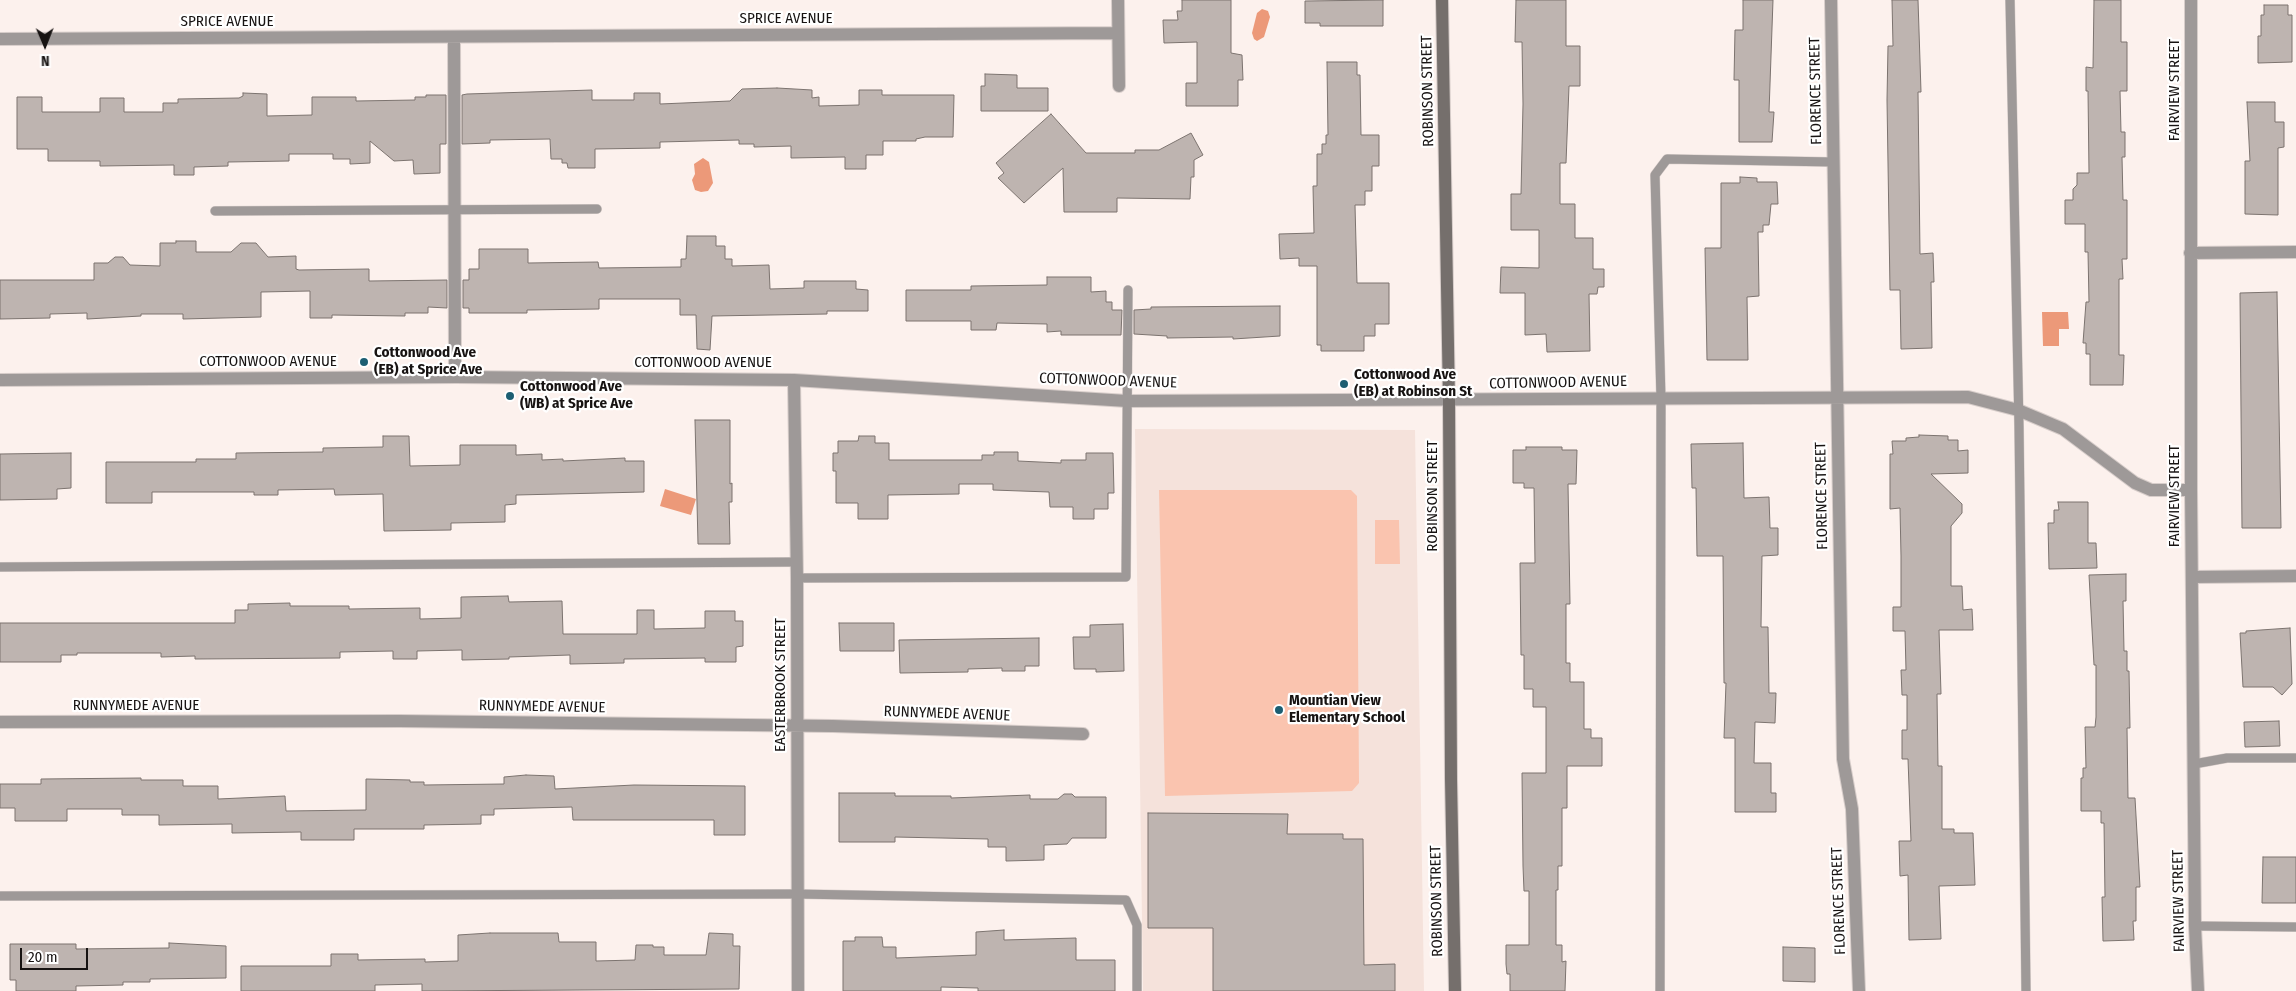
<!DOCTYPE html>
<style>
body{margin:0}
#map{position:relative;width:2296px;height:991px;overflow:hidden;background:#fcf1ed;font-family:"Fira Sans Condensed",sans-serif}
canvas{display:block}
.north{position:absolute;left:20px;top:20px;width:50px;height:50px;-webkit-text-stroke:4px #fff;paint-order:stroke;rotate:179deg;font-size:14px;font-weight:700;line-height:20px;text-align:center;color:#171312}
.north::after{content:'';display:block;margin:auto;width:18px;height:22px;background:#171312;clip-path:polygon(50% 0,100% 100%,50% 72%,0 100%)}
.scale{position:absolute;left:20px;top:948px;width:68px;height:22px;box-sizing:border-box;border:2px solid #171312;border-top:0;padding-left:6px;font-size:15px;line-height:18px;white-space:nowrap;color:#171312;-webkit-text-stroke:4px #fff;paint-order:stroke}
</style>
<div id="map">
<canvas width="2296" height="991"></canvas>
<div class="north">N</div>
<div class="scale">20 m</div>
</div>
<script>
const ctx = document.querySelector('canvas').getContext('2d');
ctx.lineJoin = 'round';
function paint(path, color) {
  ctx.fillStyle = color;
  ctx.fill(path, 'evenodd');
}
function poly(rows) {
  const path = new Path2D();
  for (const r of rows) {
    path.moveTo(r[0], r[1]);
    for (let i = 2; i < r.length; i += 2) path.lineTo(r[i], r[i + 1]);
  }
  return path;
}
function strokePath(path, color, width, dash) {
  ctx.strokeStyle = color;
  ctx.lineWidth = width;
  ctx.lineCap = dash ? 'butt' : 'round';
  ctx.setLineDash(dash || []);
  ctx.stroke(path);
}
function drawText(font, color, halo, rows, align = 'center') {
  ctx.font = font + ' "Fira Sans Condensed",sans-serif';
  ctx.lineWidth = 4.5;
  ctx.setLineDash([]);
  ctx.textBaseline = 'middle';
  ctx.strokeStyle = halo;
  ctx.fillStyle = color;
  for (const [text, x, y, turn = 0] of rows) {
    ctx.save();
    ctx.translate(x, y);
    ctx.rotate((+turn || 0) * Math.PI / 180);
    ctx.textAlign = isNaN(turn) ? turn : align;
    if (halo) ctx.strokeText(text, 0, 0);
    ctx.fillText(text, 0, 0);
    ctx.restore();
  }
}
const built = poly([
 [1135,429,1415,430,1424,991,1143,991]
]);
const green = poly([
 [1159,490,1351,490,1357,496,1359,783,1352,791,1165,796],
 [1375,520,1399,520,1400,564,1375,564]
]);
const water = poly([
 [1262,9,1268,11,1270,17,1264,37,1257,41,1254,39,1252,33,1257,13],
 [703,158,709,162,713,183,708,191,701,192,695,190,692,180,695,174,694,164],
 [2042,312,2068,312,2069,329,2059,329,2059,346,2043,346],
 [665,489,696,499,691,515,660,506]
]);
const building = poly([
 [1182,0,1231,0,1231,53,1242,55,1243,80,1238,80,1238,106,1186,106,1186,83,1197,83,1197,42,1164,43,1163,20,1178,20,1177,11,1182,11,1182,0],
 [1383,0,1383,26,1320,26,1320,23,1305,23,1305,1,1383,0],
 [1516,0,1566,0,1566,46,1580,46,1580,86,1569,86,1566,163,1560,163,1560,204,1575,204,1575,238,1593,238,1593,269,1604,269,1604,287,1598,287,1597,294,1589,294,1590,351,1547,352,1546,334,1525,335,1525,293,1500,293,1501,267,1539,268,1539,230,1511,230,1511,194,1521,194,1523,104,1522,42,1515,42,1516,0],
 [1743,0,1773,0,1769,112,1774,112,1772,142,1739,142,1739,80,1734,80,1735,30,1743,30,1743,0],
 [1892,0,1918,0,1921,92,1918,92,1920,254,1933,253,1934,282,1931,282,1932,348,1901,349,1900,290,1890,290,1887,100,1888,46,1893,46,1892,0],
 [2094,0,2121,0,2121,42,2127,42,2127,91,2120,91,2121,132,2125,132,2125,157,2122,157,2123,200,2127,200,2127,259,2122,259,2123,279,2119,279,2119,355,2124,355,2123,385,2090,385,2090,354,2086,354,2086,343,2083,343,2086,302,2089,302,2088,252,2085,252,2085,224,2065,224,2065,200,2073,200,2073,189,2077,185,2077,173,2089,173,2088,91,2086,91,2086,67,2093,68,2094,0],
 [2264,5,2288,5,2288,15,2292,15,2292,62,2258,63,2258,36,2261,36,2261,15,2264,15,2264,5],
 [1327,62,1357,62,1357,75,1360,75,1361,135,1379,135,1379,166,1372,166,1372,191,1365,191,1365,205,1355,205,1357,283,1389,283,1389,324,1375,324,1375,336,1364,336,1364,351,1321,351,1321,345,1317,345,1317,266,1299,266,1299,258,1280,259,1279,234,1314,233,1313,186,1317,186,1317,154,1322,154,1322,144,1326,144,1326,135,1328,135,1327,62],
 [985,74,1017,75,1017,88,1048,88,1048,111,981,111,981,86,985,86,985,74],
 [777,88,812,90,812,98,819,97,819,106,859,105,859,90,882,90,882,95,954,95,953,137,925,137,916,139,916,141,883,141,883,155,866,155,866,169,845,169,845,157,791,158,791,146,754,147,754,144,739,144,739,140,660,142,660,148,595,149,595,168,568,168,567,163,562,163,562,159,551,159,550,139,490,140,490,143,462,144,462,95,467,94,592,90,592,100,634,100,634,93,660,93,660,104,730,101,742,89,777,88],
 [243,93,267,94,267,116,312,115,312,97,356,97,356,101,415,100,415,97,426,97,426,95,446,95,446,144,440,144,440,173,414,174,413,160,394,161,370,141,370,163,350,164,350,159,333,159,333,154,289,154,289,161,228,162,228,166,194,167,194,175,174,175,174,165,100,166,100,161,48,161,48,149,17,149,17,97,42,97,42,112,100,112,100,98,124,98,124,112,163,112,163,103,178,103,178,99,239,98,243,96,243,93],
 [2247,102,2275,102,2275,122,2284,122,2284,147,2278,148,2278,215,2245,214,2245,161,2250,161,2247,102],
 [1051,114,1086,153,1135,153,1135,150,1159,150,1191,133,1203,155,1194,160,1194,177,1191,177,1190,199,1117,198,1117,212,1064,212,1063,168,1024,203,998,178,1004,173,996,163,1051,114],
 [1740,177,1757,178,1757,182,1777,182,1778,204,1771,204,1769,225,1763,225,1763,232,1758,232,1759,296,1747,297,1748,360,1707,360,1705,248,1721,248,1721,183,1740,183,1740,177],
 [687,236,716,236,716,246,725,246,725,259,732,259,732,266,769,265,770,289,804,288,804,281,856,281,856,289,868,290,868,311,827,311,827,314,712,316,710,350,697,349,696,315,680,315,680,299,599,299,599,309,527,310,527,313,469,313,469,308,463,308,463,280,469,280,469,269,479,269,479,249,528,249,528,263,598,262,599,268,681,267,681,259,686,259,687,236],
 [176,241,196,241,196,252,231,252,241,243,256,243,268,257,296,256,296,269,299,270,369,269,369,281,447,280,447,308,428,307,428,313,405,313,405,316,332,315,332,318,310,318,310,291,261,292,261,317,183,319,183,314,141,314,141,316,87,319,87,313,50,314,50,318,0,319,0,280,94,280,94,263,108,263,115,257,123,257,130,265,160,266,160,243,176,243,176,241],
 [1047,277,1091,277,1091,292,1106,291,1106,302,1112,302,1112,310,1122,310,1121,335,1061,335,1061,331,1047,332,1047,324,997,323,996,330,971,330,971,321,906,321,906,290,971,290,971,286,1047,285,1047,277],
 [2277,292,2281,528,2242,528,2240,293,2277,292],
 [1280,306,1280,336,1233,339,1233,337,1167,338,1167,336,1134,334,1134,310,1151,309,1151,307,1280,306],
 [695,420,730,420,730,484,732,483,732,502,729,502,730,544,698,544,695,420],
 [1919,435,1948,436,1948,440,1958,440,1958,451,1968,450,1968,473,1931,474,1962,504,1962,513,1951,526,1951,586,1962,586,1963,610,1972,609,1973,630,1939,630,1941,694,1937,694,1938,766,1942,766,1942,829,1954,829,1954,833,1973,833,1975,885,1939,886,1941,939,1909,940,1908,875,1900,876,1899,841,1911,841,1908,759,1902,759,1902,730,1907,730,1907,695,1902,695,1901,670,1906,670,1905,631,1893,631,1893,607,1901,607,1901,556,1900,508,1890,509,1890,454,1893,454,1892,441,1906,441,1906,438,1919,437,1919,435],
 [383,436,409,436,410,466,460,465,460,445,516,445,516,455,542,454,542,460,563,459,563,461,625,458,625,461,644,461,644,492,516,495,516,504,505,505,505,522,451,523,451,530,384,531,383,494,335,495,334,489,278,490,278,495,254,495,254,492,152,492,152,503,106,503,106,462,196,462,196,459,236,459,236,453,323,452,323,448,383,447,383,436],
 [859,436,875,436,875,443,889,443,889,460,982,460,982,455,994,455,994,452,1018,452,1018,461,1061,463,1061,460,1086,460,1086,453,1113,453,1114,493,1108,493,1108,509,1094,509,1094,519,1073,519,1073,507,1050,507,1049,492,993,490,993,484,959,484,959,494,888,495,888,519,858,519,858,503,836,503,836,471,833,471,833,453,838,453,838,441,858,441,859,436],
 [1743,443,1744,498,1769,497,1770,528,1778,528,1778,555,1762,556,1761,627,1768,627,1769,693,1776,693,1775,723,1755,722,1754,763,1771,763,1771,793,1776,793,1776,812,1735,812,1735,738,1724,738,1726,683,1724,683,1723,556,1697,556,1696,488,1692,488,1691,444,1743,443],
 [1526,447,1562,447,1562,450,1577,450,1576,484,1568,484,1570,604,1566,604,1566,663,1570,663,1570,682,1584,682,1584,729,1591,729,1591,738,1602,738,1602,766,1567,766,1567,808,1562,808,1562,866,1558,866,1558,890,1556,890,1556,945,1562,945,1562,962,1566,961,1565,991,1510,991,1510,974,1507,974,1506,964,1506,945,1529,945,1529,891,1524,891,1523,866,1522,773,1546,773,1546,707,1533,707,1533,689,1524,689,1524,655,1521,655,1520,563,1535,563,1534,488,1524,488,1524,483,1513,483,1513,450,1526,450,1526,447],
 [71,453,71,488,57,489,57,499,0,500,0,454,71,453],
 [2058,502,2088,502,2088,543,2096,543,2097,568,2049,569,2048,523,2054,523,2054,510,2059,510,2058,502],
 [2126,574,2126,601,2123,601,2124,651,2127,651,2127,671,2129,671,2130,728,2127,728,2128,798,2135,798,2140,887,2136,887,2136,921,2133,921,2134,940,2103,941,2102,897,2105,897,2104,823,2101,823,2101,811,2081,811,2081,778,2083,778,2083,768,2086,768,2085,727,2095,727,2096,717,2096,665,2094,665,2089,575,2126,574],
 [508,596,509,602,562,601,563,634,637,634,637,610,654,610,654,629,705,628,705,611,735,611,735,621,743,621,743,646,736,647,736,662,705,662,705,658,624,659,624,663,570,664,570,655,509,657,509,659,462,660,462,650,417,651,417,659,393,659,393,651,340,652,340,658,195,659,195,656,161,657,161,653,77,653,77,655,61,655,61,662,0,662,0,623,235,623,235,610,248,610,248,604,290,603,290,606,349,606,349,609,420,608,420,619,461,618,461,597,508,596],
 [839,623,894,623,894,651,840,651,839,623],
 [1123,624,1124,671,1096,672,1096,669,1074,669,1073,637,1090,637,1090,625,1123,624],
 [2290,628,2292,684,2282,695,2273,687,2243,687,2240,633,2246,633,2246,631,2290,628],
 [1039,638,1039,666,1025,666,1025,671,1002,671,1002,668,968,669,968,672,900,673,899,640,1039,638],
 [2279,721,2280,746,2245,747,2244,722,2279,721],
 [526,775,554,776,555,789,634,785,745,786,745,835,714,835,714,820,573,820,572,807,494,809,494,815,481,815,481,824,424,825,424,829,354,829,354,840,301,840,301,832,232,833,232,824,159,825,159,815,122,815,122,809,67,809,67,821,15,821,15,808,0,808,0,784,41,784,41,779,141,778,141,780,183,780,183,786,218,786,218,799,285,796,286,811,366,810,366,779,410,780,410,782,424,782,424,785,504,784,504,777,526,775],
 [839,793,895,793,895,796,951,796,951,798,1030,795,1030,799,1058,799,1064,794,1072,794,1075,797,1106,797,1106,838,1072,838,1067,844,1044,845,1044,860,1006,861,1006,847,988,847,988,839,895,837,895,842,839,842,839,793],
 [1148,813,1288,814,1287,834,1343,834,1343,839,1363,839,1364,965,1395,964,1395,991,1213,991,1213,928,1148,928,1148,813],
 [2263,857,2296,857,2296,903,2262,903,2263,857],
 [1004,930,1004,940,1076,938,1076,960,1115,960,1115,991,978,991,978,988,941,987,941,991,843,991,843,941,855,941,855,937,882,937,883,947,896,947,896,958,976,955,976,932,1004,930],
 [490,933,558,933,559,942,596,942,596,961,635,960,636,945,653,945,653,947,664,947,664,955,706,955,709,933,733,934,733,946,740,946,739,989,422,991,422,984,375,985,375,991,241,991,241,966,331,966,331,954,358,954,358,960,425,959,425,962,458,961,458,935,490,933],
 [169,943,226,946,226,978,150,979,150,982,123,982,123,985,76,986,76,991,16,991,16,980,10,980,10,944,76,944,76,949,169,948,169,943],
 [1783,947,1815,948,1815,982,1783,981,1783,947]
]);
const lane = poly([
 [2010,0,2019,426,2026,991],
 [215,211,597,209],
 [0,567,796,562],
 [797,578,1126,577,1128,290],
 [2194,764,2227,758,2296,758],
 [0,896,797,894,1126,900,1137,925,1137,991],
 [2195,926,2296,927],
 [1660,991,1661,399,1655,175,1667,159,1833,162]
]);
const street = poly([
 [1118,0,1119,86],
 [1831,0,1843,759,1852,809,1859,991],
 [2191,0,2191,490,2195,926,2198,991],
 [454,37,455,377],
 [0,39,1118,33],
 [2190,253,2296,252],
 [0,380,455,377,794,380,1127,401,1968,397,2018,410,2063,429,2135,483,2151,490,2191,490],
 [794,380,797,578,798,991],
 [2192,577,2296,576],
 [0,722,399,721,833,726,1083,734]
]);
const secondary = poly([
 [1442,0,1449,401,1451,779,1455,991]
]);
const markers = [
 [364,362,5,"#1c5e72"],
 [1344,384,5,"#1c5e72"],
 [510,396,5,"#1c5e72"],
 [1279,710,5,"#1c5e72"]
];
const streetNames = [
 ["SPRICE AVENUE",786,19],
 ["SPRICE AVENUE",227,22],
 ["FAIRVIEW STREET",2175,90,-90],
 ["ROBINSON STREET",1428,91,-91],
 ["FLORENCE STREET",1816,91,-91],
 ["COTTONWOOD AVENUE",268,362],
 ["COTTONWOOD AVENUE",703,363],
 ["COTTONWOOD AVENUE",1108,381,2],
 ["COTTONWOOD AVENUE",1558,383,-1],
 ["ROBINSON STREET",1433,496,-90],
 ["FLORENCE STREET",1822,496,-91],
 ["FAIRVIEW STREET",2175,496,-90],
 ["EASTERBROOK STREET",781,685,-90],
 ["RUNNYMEDE AVENUE",136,706],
 ["RUNNYMEDE AVENUE",542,707,1],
 ["RUNNYMEDE AVENUE",947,714,2],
 ["ROBINSON STREET",1437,901,-91],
 ["FLORENCE STREET",1839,901,-92],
 ["FAIRVIEW STREET",2179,901,-91]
];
const poiNames = [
 ["Cottonwood Ave",374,353],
 ["(EB) at Sprice Ave",374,370],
 ["Cottonwood Ave",1354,375],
 ["(EB) at Robinson St",1354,392],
 ["Cottonwood Ave",520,387],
 ["(WB) at Sprice Ave",520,404],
 ["Mountian View",1289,701],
 ["Elementary School",1289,718]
];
paint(built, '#f5e2db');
paint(green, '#fac4af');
paint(water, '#ec9979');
paint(building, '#beb4b0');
strokePath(building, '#7c736f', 1);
strokePath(lane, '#d7cdca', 10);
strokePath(street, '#d7cdca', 14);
strokePath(secondary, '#d7cdca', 14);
strokePath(lane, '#9e9998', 9);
strokePath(street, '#9e9998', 12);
strokePath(secondary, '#756f6c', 12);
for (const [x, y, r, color] of markers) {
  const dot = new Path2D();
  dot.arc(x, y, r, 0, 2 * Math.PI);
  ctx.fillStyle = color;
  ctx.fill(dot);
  strokePath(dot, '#fff', 2);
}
drawText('15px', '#171312', '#fff', streetNames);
drawText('bold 15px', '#171312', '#fff', poiNames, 'left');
</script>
